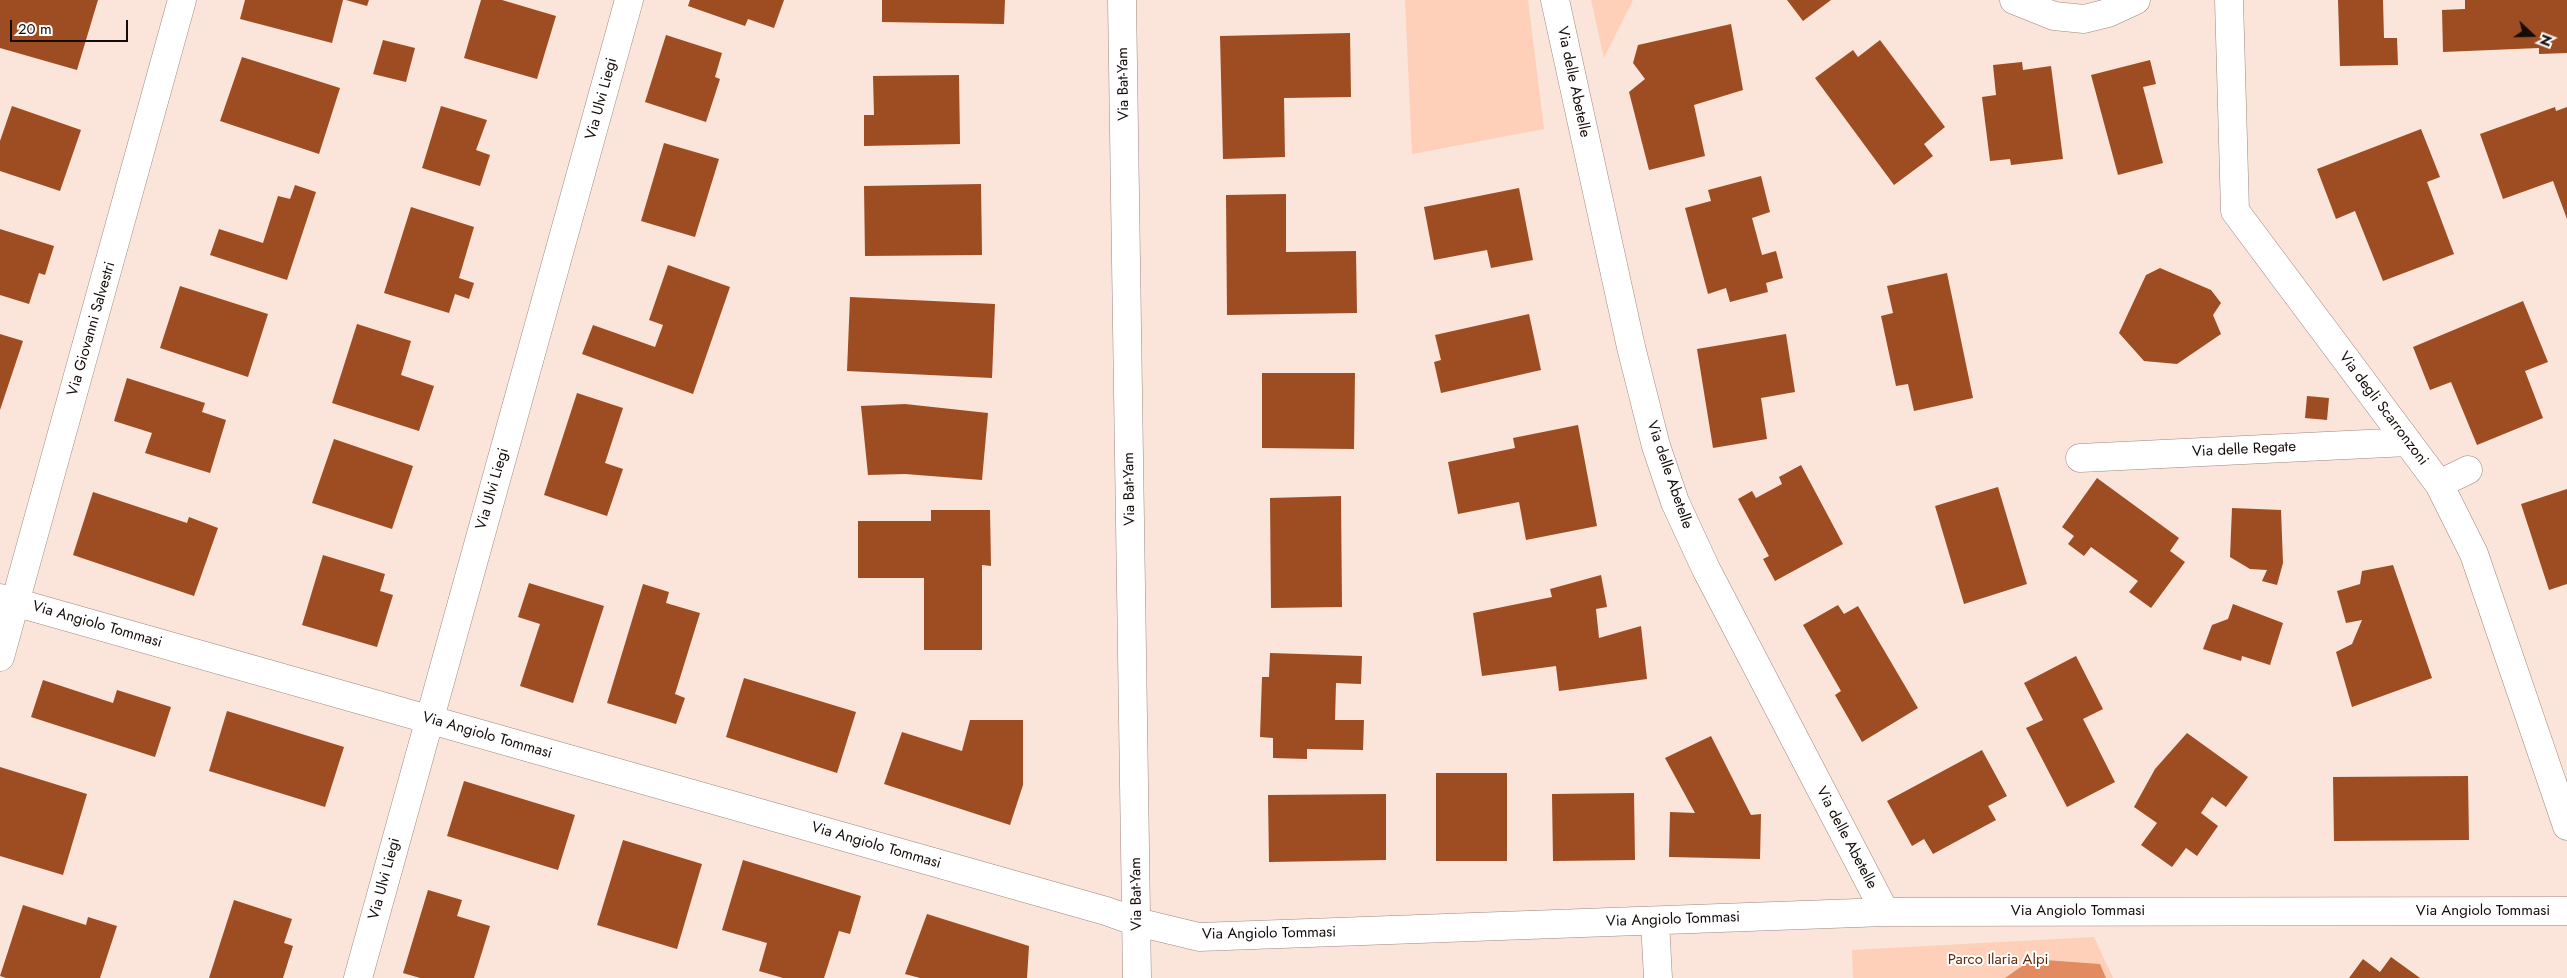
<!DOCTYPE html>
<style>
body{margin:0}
#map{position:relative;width:2567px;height:978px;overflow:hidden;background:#fbe4d9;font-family:Jost,sans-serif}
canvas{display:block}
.north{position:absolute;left:2507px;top:10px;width:50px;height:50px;-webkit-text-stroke:4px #fff;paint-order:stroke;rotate:111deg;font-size:14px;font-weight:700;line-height:20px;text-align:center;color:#140c09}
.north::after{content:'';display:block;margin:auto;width:18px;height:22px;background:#140c09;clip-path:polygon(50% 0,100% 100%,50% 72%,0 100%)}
.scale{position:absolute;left:10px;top:20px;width:118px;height:22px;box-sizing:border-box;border:2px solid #140c09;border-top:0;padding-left:6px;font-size:15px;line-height:18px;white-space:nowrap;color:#140c09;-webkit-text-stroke:4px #fff;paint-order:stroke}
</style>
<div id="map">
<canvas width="2567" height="978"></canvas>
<div class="north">N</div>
<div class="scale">20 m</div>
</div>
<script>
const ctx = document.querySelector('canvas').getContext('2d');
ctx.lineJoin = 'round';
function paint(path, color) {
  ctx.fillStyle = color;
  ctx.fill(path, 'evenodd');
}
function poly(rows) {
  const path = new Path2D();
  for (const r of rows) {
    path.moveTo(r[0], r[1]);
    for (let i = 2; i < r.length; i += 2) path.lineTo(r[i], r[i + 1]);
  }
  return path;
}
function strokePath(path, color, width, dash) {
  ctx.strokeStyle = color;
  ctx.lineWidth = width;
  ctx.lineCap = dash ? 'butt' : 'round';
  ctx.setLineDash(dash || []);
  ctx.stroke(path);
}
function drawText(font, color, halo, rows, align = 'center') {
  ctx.font = font + ' Jost,sans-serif';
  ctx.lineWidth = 4;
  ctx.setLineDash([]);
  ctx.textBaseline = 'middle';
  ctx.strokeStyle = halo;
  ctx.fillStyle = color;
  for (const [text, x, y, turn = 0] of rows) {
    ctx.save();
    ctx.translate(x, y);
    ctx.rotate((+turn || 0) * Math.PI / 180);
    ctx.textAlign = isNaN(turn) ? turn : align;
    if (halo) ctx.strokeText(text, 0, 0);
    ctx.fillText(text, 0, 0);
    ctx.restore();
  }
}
const green = poly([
 [1405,0,1528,0,1544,129,1412,154],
 [1591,0,1633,0,1604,58],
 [2094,937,2113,978,2106,978,2100,964,2032,959,2005,978,1853,978,1852,950]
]);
const forest = poly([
 [2032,959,2100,964,2106,978,2005,978]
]);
const building = poly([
 [0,0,98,0,77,70,0,48],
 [245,0,343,0,332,43,240,19],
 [346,0,369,0,367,6],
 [481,0,502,0,556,16,537,79,464,58],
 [690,0,784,0,774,28,748,19,745,26,688,6],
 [882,0,1005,0,1004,24,882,22],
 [1787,0,1831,0,1803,21],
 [2338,0,2383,0,2384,38,2397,38,2398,65,2340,66],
 [2465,0,2567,0,2567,53,2539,54,2539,48,2443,52,2442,10,2465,9],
 [1731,24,1743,90,1694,105,1705,156,1649,170,1629,92,1645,79,1633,63,1638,45],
 [1350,33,1351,97,1284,98,1285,157,1223,159,1220,36],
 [666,35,722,53,715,77,720,79,706,122,645,102],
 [383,40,415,48,406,82,373,74],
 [1880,40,1945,127,1924,144,1933,156,1894,185,1815,78,1853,50,1858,57],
 [242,57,340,88,319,154,220,121],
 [2150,60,2156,84,2143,87,2163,163,2118,175,2091,75],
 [2022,62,2023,70,2051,66,2063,159,2011,165,2010,159,1990,161,1982,97,1996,95,1993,65],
 [959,75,960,144,864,146,864,115,874,115,873,76],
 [12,106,81,130,60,191,0,171,0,141],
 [441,106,487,120,476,150,490,155,480,186,422,168],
 [2555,107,2556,111,2567,107,2567,219,2553,181,2503,199,2480,134],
 [2421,129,2440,177,2427,182,2454,254,2383,281,2355,211,2336,219,2317,169],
 [664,143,719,159,695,237,641,221],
 [1761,176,1770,212,1752,218,1762,255,1776,251,1783,278,1766,283,1768,292,1730,302,1726,288,1708,294,1685,208,1711,201,1708,190],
 [981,184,982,255,865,256,864,186],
 [295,185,316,192,287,280,210,255,219,229,263,243,278,196,290,199],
 [1519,188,1533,260,1491,268,1487,250,1434,260,1424,207],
 [1286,194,1286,252,1356,251,1357,313,1227,315,1226,195],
 [411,207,474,227,459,278,474,283,469,299,455,294,449,313,384,293],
 [0,229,54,246,45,275,39,273,29,304,0,295],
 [668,265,730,287,693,394,582,354,593,325,655,347,663,325,649,320],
 [2160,268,2211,290,2221,303,2213,315,2221,334,2177,364,2144,361,2119,333,2146,275],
 [1947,273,1973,398,1914,411,1908,384,1896,386,1881,316,1893,313,1887,286],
 [180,286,268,314,248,377,160,348],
 [850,297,995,304,992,378,847,371],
 [2523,301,2548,362,2525,371,2543,418,2477,445,2451,382,2430,390,2413,347],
 [1529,314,1541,370,1441,393,1434,362,1441,360,1435,335],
 [357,324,411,341,401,375,434,386,419,431,332,403],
 [0,334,23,341,0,410],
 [1786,334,1795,392,1761,398,1767,439,1713,448,1697,349],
 [1262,373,1355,373,1354,449,1262,448],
 [127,378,205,403,202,412,226,420,210,473,145,453,152,433,114,421],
 [577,393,623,408,605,463,623,469,607,516,544,495],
 [2307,396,2329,398,2327,420,2305,418],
 [905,404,988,413,982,480,905,474,868,475,861,406],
 [1578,425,1597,526,1526,540,1519,502,1458,514,1448,462,1515,448,1513,438],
 [334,439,413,466,392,529,312,503],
 [1801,465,1843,544,1775,581,1763,559,1769,556,1738,499,1752,491,1756,498,1782,484,1779,477],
 [2097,478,2179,538,2170,551,2185,562,2151,608,2129,592,2138,581,2091,547,2084,556,2068,544,2074,536,2062,527],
 [1998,487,2027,584,1964,604,1935,506],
 [2567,489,2567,584,2549,590,2521,504],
 [93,492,187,523,189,517,218,528,194,596,73,555],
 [1341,496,1342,607,1271,608,1270,498],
 [2232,508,2281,510,2283,563,2277,585,2262,581,2267,570,2250,569,2230,557],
 [931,510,990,510,991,566,982,565,982,650,924,650,924,578,858,578,858,521,931,521],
 [323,555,385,574,380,591,393,595,377,647,302,625],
 [2393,565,2432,678,2352,707,2336,652,2352,644,2362,620,2346,623,2337,591,2360,584,2362,571],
 [1601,575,1607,607,1596,609,1599,638,1641,626,1647,679,1559,691,1556,666,1482,676,1473,613,1552,597,1550,589],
 [529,583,604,606,573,703,520,686,540,624,518,617],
 [643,584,669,592,666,603,700,613,675,694,685,698,676,724,607,703],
 [2233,604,2283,623,2270,665,2242,656,2241,661,2203,649,2212,625,2228,619],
 [1838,605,1844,614,1858,606,1918,708,1862,742,1835,695,1841,691,1803,625],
 [1270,653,1362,656,1361,684,1336,683,1335,720,1364,720,1363,750,1307,749,1307,759,1273,758,1273,738,1260,737,1262,677,1269,677],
 [2076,656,2103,709,2083,719,2115,782,2067,807,2026,728,2043,720,2024,683],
 [744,678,856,712,837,773,726,737],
 [43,680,113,703,117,690,171,707,155,757,31,717],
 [227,711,344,747,325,807,209,771],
 [970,720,1023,720,1023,785,1010,825,884,784,902,732,962,751],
 [2187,733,2248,777,2226,807,2212,797,2201,813,2218,826,2197,856,2186,848,2172,867,2141,845,2157,823,2134,807,2155,769],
 [1711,736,1751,815,1761,814,1760,859,1669,857,1670,812,1695,813,1665,758],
 [1982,750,2007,796,1988,806,1996,820,1933,854,1924,839,1912,846,1887,801],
 [0,767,87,794,63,875,0,856],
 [1436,773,1507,773,1507,861,1436,861],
 [2468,776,2469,840,2334,841,2333,777],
 [464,781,575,815,558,870,447,836],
 [1634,793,1635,860,1553,861,1552,794],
 [1386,794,1386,860,1269,862,1268,795],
 [623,840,702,864,677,949,597,925],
 [743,860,861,896,850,934,839,931,824,978,783,978,759,971,767,943,722,930],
 [428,890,462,900,457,916,490,926,474,978,420,978,403,973],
 [234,900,292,919,284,943,293,946,283,978,209,978],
 [23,905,86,925,88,917,117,926,100,978,6,978,0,976],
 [927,914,1029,946,1027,978,920,978,905,974],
 [2391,957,2420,978,2349,978,2363,959,2380,972]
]);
const minor = poly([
 [1122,0,1137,978],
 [1555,0,1631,347,1656,446,1675,502,1706,569,1885,912],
 [2014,0,2054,16,2084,19,2108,13,2136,0],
 [2229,0,2235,211,2439,484,2474,554,2567,826],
 [2080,458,2408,442],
 [2439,484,2468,470],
 [0,598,1106,911,1137,922,1199,937,1885,912,2567,911],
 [0,657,182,0],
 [1655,921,1658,978],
 [358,978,629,0]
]);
const streetNames = [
 ["Via delle Abetelle",1573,82,78],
 ["Via Bat-Yam",1124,84,-91],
 ["Via Ulvi Liegi",602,99,-75],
 ["Via Giovanni Salvestri",92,329,-74],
 ["Via degli Scarronzoni",2383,409,53],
 ["Via delle Regate",2244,450,-3],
 ["Via delle Abetelle",1669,475,71],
 ["Via Ulvi Liegi",493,489,-74],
 ["Via Bat-Yam",1130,489,-91],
 ["Via Angiolo Tommasi",97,625,16],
 ["Via Angiolo Tommasi",487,736,16],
 ["Via delle Abetelle",1846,838,62],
 ["Via Angiolo Tommasi",876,846,16],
 ["Via Ulvi Liegi",385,879,-75],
 ["Via Bat-Yam",1137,894,-91],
 ["Via Angiolo Tommasi",2078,911],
 ["Via Angiolo Tommasi",2483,911],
 ["Via Angiolo Tommasi",1673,920,-2],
 ["Via Angiolo Tommasi",1269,934,-1]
];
const parkNames = [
 ["Parco Ilaria Alpi",1998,960]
];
paint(green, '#fecfb9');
paint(forest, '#e28a60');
paint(building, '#9e4c21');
strokePath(minor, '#9d887f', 29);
strokePath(minor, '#fff', 28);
drawText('15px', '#140c09', '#fff', streetNames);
drawText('15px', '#61290a', '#fff', parkNames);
</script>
